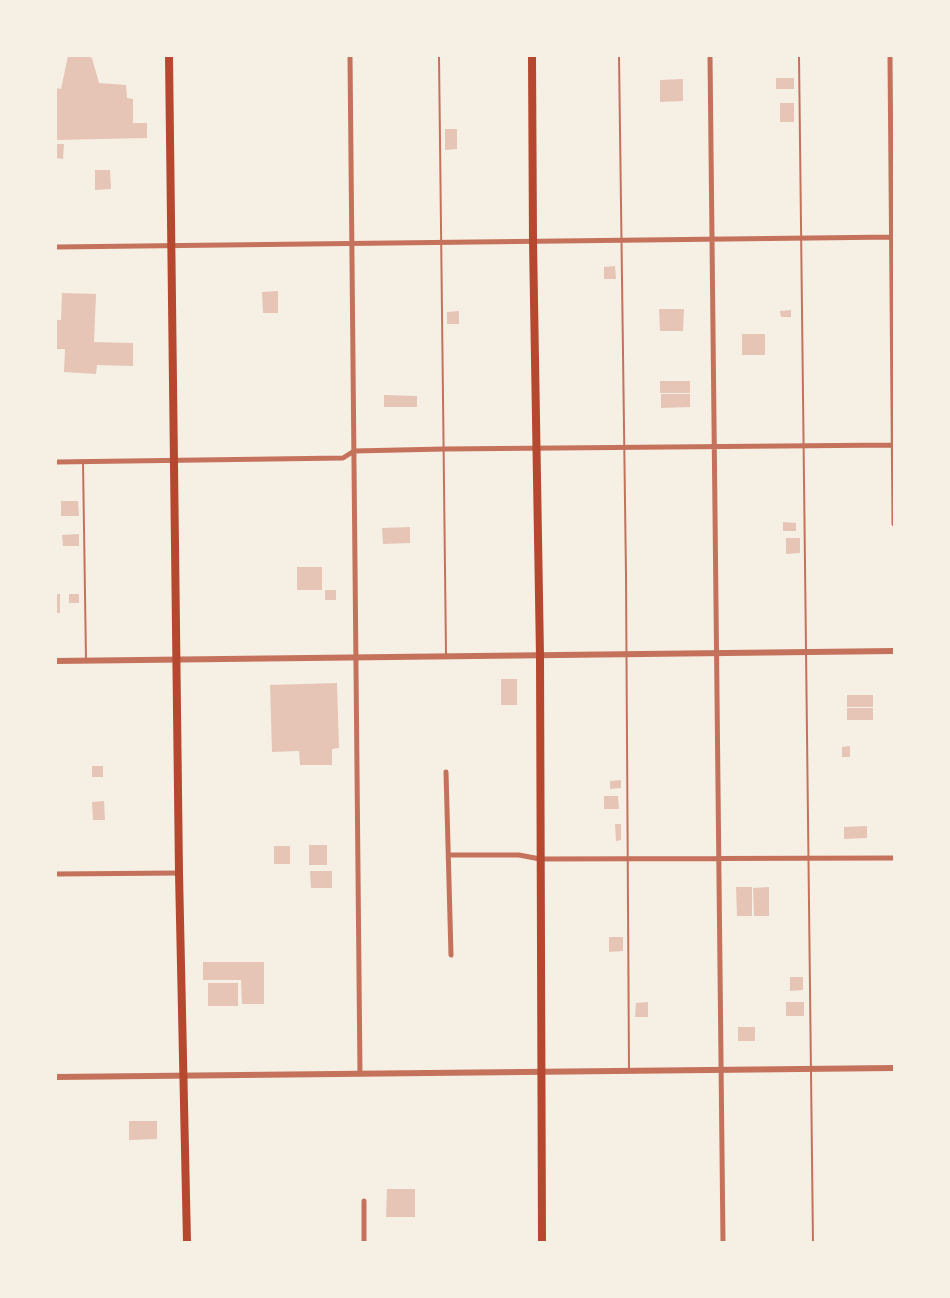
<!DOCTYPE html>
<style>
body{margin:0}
#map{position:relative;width:950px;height:1298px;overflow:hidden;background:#f6efe4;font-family:Arial,sans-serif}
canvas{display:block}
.frame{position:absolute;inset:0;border:57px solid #f6efe4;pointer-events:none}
</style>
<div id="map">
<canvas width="950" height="1298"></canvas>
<div class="frame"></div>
</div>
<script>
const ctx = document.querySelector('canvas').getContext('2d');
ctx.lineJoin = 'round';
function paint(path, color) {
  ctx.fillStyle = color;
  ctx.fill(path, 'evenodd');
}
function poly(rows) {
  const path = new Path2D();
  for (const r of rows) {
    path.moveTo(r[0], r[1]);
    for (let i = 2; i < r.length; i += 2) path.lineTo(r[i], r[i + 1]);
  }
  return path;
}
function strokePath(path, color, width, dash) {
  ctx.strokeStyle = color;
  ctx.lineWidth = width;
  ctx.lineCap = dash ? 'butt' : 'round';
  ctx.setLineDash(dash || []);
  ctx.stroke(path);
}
const building = poly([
 [68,56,87,56,92,58,99,83,126,85,127,98,133,99,133,123,147,123,147,138,56,140,56,88,61,89],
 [776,78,794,78,794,89,776,89],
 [683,79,683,101,660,102,660,80],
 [780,103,794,103,794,122,780,122],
 [445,129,457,129,457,149,445,150],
 [56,144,64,144,63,159,56,158],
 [95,170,110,170,111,189,95,190],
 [615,266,616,279,604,279,604,267],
 [278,291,278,313,263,313,262,292],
 [62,293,96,294,94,342,133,343,133,366,97,365,96,374,64,372,65,349,56,349,56,320,61,320],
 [659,309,684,309,683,331,660,331],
 [791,310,791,317,781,317,780,311],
 [459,311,459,324,447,324,447,312],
 [742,334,765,334,765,355,742,355],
 [660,381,690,381,690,393,660,393],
 [661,394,690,394,690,407,661,408],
 [384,395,417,396,417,407,384,407],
 [61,501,78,501,79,516,61,516],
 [783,522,796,523,796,531,783,531],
 [410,527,410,543,383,544,382,528],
 [79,534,79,546,63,546,62,535],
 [786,538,800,538,800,553,786,554],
 [297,567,322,567,322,590,297,590],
 [325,590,336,590,336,600,325,600],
 [56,594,60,594,60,613,56,613],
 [69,594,79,594,79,603,69,603],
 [501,679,517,679,517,705,501,705],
 [337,683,339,748,332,749,332,765,300,765,299,751,272,752,270,685],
 [847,695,873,695,873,707,847,707],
 [847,708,873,708,873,720,847,720],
 [850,746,850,757,842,757,842,747],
 [92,766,103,766,103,777,92,777],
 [621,780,621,788,610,789,610,781],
 [604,796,618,796,619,809,604,809],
 [104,801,105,820,93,820,92,802],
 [615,824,621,824,621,840,616,841],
 [867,826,867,838,844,839,844,827],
 [309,845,327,845,327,865,309,865],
 [274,846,290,846,290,864,274,864],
 [310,871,332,871,332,888,311,888],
 [736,887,752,887,752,916,737,916],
 [769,887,769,916,754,916,753,888],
 [609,937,623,937,623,951,609,952],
 [203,962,264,962,264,1004,242,1004,241,980,203,980],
 [790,977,803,977,803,990,790,991],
 [208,983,238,983,238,1006,208,1006],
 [648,1002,648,1017,635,1017,636,1003],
 [786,1002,804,1002,804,1016,786,1016],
 [738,1027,755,1027,755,1041,738,1041],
 [129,1121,157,1121,157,1139,129,1140],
 [387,1189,415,1189,415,1217,386,1217]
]);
const service = poly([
 [439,56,446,654],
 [619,56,626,575,629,1068],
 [799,56,813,1242],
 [56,73,56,56],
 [83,462,86,660]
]);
const minor = poly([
 [350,56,360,1074],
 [710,56,723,1242],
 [890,56,894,524],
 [56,247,894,237],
 [56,462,343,458,354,451,444,449,893,445],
 [446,772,451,955],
 [449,855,519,855,540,859,894,858],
 [56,874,179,873],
 [364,1242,364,1201]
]);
const tertiary = poly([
 [56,661,894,651],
 [56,1077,894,1068]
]);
const secondary = poly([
 [169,56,179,873,187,1242],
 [532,56,533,241,540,656,542,1242]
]);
paint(building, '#e6c5b7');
strokePath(service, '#c5725c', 2);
strokePath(minor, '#c5725c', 5);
strokePath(tertiary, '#c5725c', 6);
strokePath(secondary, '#b5482f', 8);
</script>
